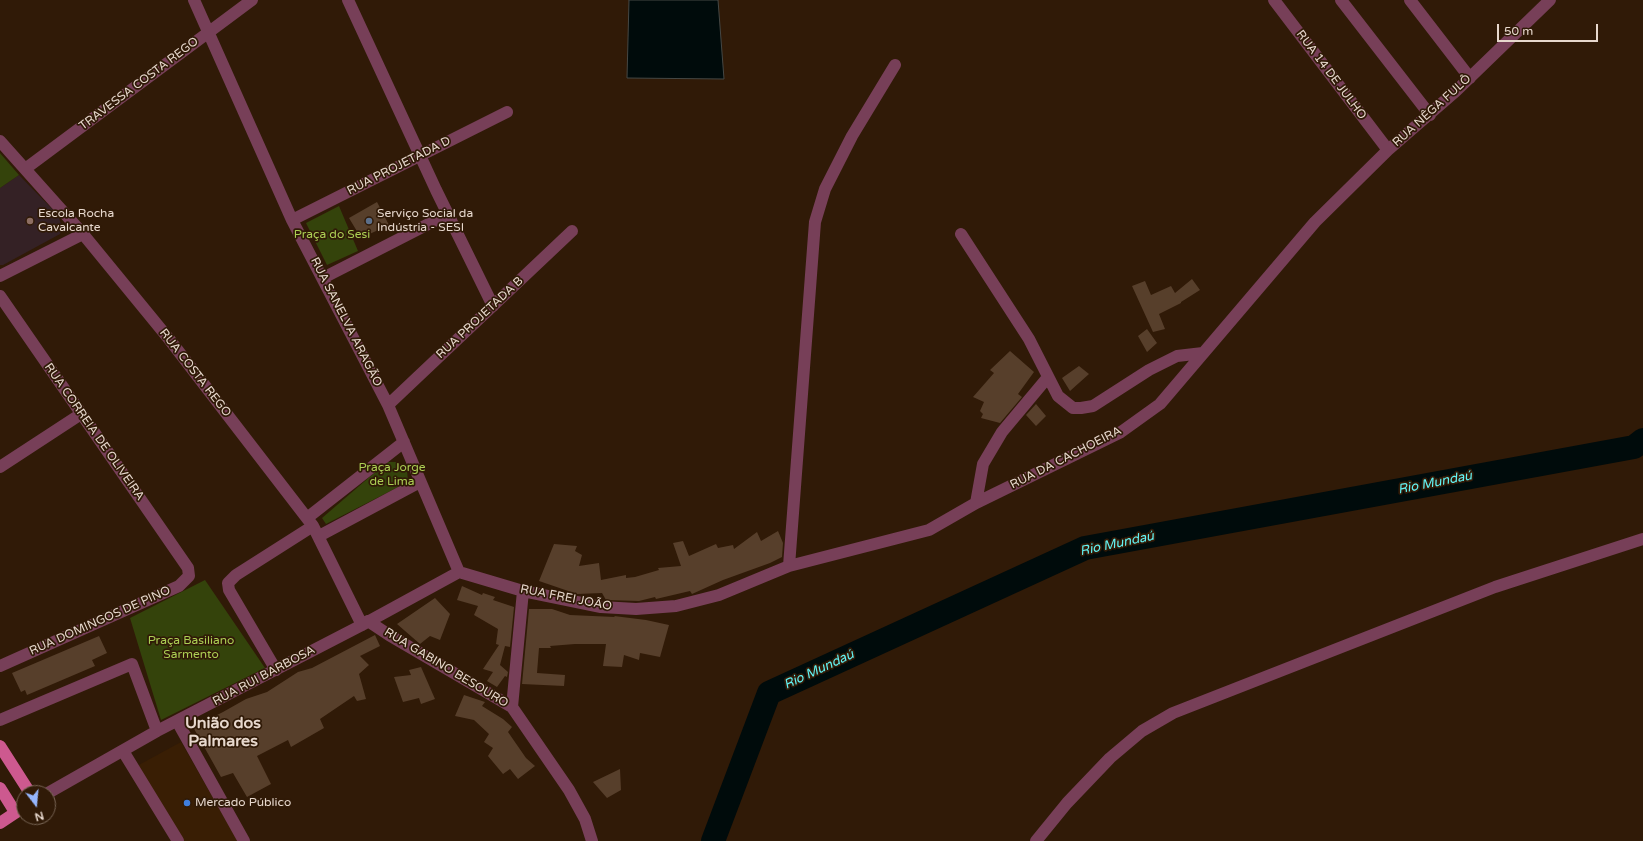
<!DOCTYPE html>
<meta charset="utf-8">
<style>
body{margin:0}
#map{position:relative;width:1643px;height:841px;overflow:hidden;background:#301a07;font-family:"Varela Round",sans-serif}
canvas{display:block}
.north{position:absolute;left:16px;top:785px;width:40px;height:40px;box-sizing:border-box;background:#301a07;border:1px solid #796656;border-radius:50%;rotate:164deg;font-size:11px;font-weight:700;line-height:16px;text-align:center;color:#e7d8cd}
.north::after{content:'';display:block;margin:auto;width:14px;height:18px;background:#95b6fd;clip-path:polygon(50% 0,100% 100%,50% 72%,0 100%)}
.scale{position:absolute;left:1497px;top:24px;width:101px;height:18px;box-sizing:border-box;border:2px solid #e7d8cd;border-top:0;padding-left:5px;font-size:12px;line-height:14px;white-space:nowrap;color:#e7d8cd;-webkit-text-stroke:3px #301a07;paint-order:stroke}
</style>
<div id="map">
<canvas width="1643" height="841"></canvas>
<div class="north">N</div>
<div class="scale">50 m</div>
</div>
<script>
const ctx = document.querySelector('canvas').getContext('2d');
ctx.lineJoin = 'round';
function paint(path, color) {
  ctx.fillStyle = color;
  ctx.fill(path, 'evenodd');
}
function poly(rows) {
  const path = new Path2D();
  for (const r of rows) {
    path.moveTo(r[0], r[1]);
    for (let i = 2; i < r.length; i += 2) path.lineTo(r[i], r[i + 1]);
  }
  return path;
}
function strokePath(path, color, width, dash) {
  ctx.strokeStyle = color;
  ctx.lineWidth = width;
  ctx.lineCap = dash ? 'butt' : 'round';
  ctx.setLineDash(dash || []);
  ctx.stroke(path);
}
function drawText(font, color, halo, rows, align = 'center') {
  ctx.font = font + ' "Varela Round",sans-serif';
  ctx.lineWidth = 3.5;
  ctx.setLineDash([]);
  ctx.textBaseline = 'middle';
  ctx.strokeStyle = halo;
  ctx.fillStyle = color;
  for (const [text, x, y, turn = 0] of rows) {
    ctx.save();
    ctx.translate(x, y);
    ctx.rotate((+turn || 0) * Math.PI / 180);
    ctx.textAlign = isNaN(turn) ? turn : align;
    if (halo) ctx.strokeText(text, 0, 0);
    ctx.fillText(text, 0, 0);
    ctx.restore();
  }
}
const built = poly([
 [181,742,238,841,180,841,137,766]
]);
const education = poly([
 [19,175,58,215,62,227,60,234,3,265,0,265,0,188]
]);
const green = poly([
 [0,153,19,175,0,188],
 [339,206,358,251,327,265,306,223],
 [387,462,397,462,407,470,408,482,326,524,322,518],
 [205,580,265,668,161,720,130,618]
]);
const water = poly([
 [629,0,718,0,724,79,627,78,629,0]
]);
const river = poly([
 [713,841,769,693,1085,548,1634,447,1643,440]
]);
const building = poly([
 [377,202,389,225,361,238,349,218],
 [1192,279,1200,290,1181,302,1181,303,1159,314,1165,329,1153,332,1132,286,1145,281,1151,295,1171,286,1175,293],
 [1147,329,1157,343,1147,352,1138,336],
 [1010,351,1034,372,1018,394,1022,397,1000,423,981,418,983,414,980,411,984,402,973,397,994,373,990,370],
 [1079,366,1089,374,1070,391,1062,378],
 [1036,404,1046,416,1036,426,1026,415],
 [778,531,783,543,782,557,770,563,723,580,692,594,690,591,656,599,655,597,639,601,606,600,602,593,577,594,539,581,554,544,577,546,575,551,582,555,579,566,599,563,601,580,626,575,626,578,635,577,659,570,658,568,681,566,673,543,683,541,689,556,716,544,718,548,733,545,734,549,757,532,761,541],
 [462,586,482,595,483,593,495,597,493,600,514,607,510,647,505,646,500,665,508,672,507,677,505,676,497,687,487,681,493,672,483,669,499,645,496,644,498,629,474,615,478,606,457,600],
 [435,598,450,614,440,640,430,636,420,644,397,624],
 [529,609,552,609,570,615,615,617,614,616,646,620,669,625,660,657,640,653,639,660,624,655,622,667,603,666,606,644,575,644,550,646,551,648,539,648,537,673,565,675,564,686,522,684],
 [375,635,380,646,360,656,369,665,359,674,366,699,357,701,354,696,320,719,324,728,291,747,288,740,257,756,271,784,247,797,233,773,221,777,193,727,223,712,246,699,267,692,298,672,312,668],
 [99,636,107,653,92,660,95,666,27,695,25,690,21,692,12,673],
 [421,667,435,699,421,704,419,698,403,702,394,677,411,675,409,670],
 [464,695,485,702,482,706,503,719,512,727,508,732,526,758,535,766,518,779,510,769,503,774,488,756,493,748,484,742,489,734,474,720,455,716],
 [620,769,621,790,607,798,593,782]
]);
const minor = poly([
 [194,0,292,220,388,405,459,572],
 [348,0,436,190,493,306],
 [1274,0,1388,150],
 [1341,0,1430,115],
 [1410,0,1470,78],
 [0,141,83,234,169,339,313,526,362,625],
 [25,169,252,0],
 [292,220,507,112],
 [961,234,1029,339,1058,396,1073,408,1081,408,1093,406,1149,370,1177,356,1203,353],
 [0,276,83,234],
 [323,278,448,214],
 [0,296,188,568,189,576,179,586,0,666],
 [388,405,572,231],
 [0,467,81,414],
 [976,503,983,464,1002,432,1048,377],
 [307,518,404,442],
 [319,536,420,482],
 [789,566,815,222,825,189,852,136,895,65],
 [459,572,523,591,601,607,636,609,676,606,719,595,789,566,929,530,976,503,1121,432,1160,404,1315,222,1388,150,1456,91,1550,0],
 [368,621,389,635,512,707,569,790,585,819,592,841],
 [276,670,229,590,228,583,236,575,313,526],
 [512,707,523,591],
 [0,720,132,664,157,731],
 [177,721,244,841],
 [123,751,178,841],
 [48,793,157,731,362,625,459,572],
 [1036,841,1067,803,1110,758,1142,731,1173,713,1495,587,1643,539]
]);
const major = poly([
 [0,746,30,793],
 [0,788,15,812],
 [0,823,24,807]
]);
const markers = [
 [30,221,4,"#8d6e63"],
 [369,221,4,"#5c6f8a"],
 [187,803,4,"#3f7fe0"]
];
const streetNames = [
 ["RUA 14 DE JULHO",1331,75,53],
 ["TRAVESSA COSTA REGO",139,84,-37],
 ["RUA NÊGA FULÔ",1432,111,-42],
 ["RUA PROJETADA D",399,166,-27],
 ["RUA PROJETADA B",480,318,-43],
 ["RUA SANELVA ARAGÃO",346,322,63],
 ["RUA COSTA REGO",195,373,52],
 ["RUA CORREIA DE OLIVEIRA",94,432,55],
 ["RUA DA CACHOEIRA",1066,458,-27],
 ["RUA FREI JOÃO",566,598,11],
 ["RUA DOMINGOS DE PINO",100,621,-24],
 ["RUA GABINO BESOURO",446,668,31],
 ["RUA RUI BARBOSA",264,676,-28]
];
const poiNames = [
 ["Escola Rocha",38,214],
 ["Cavalcante",38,228],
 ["Serviço Social da",377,214],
 ["Indústria - SESI",377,228],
 ["Mercado Público",195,803]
];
const parkNames = [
 ["Praça do Sesi",332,235],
 ["Praça Jorge",392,468],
 ["de Lima",392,482],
 ["Praça Basiliano",191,641],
 ["Sarmento",191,655]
];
const waterNames = [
 ["Rio Mundaú",1435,483,-11],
 ["Rio Mundaú",1117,544,-12],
 ["Rio Mundaú",819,670,-25]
];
const districtNames = [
 ["União dos",223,724],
 ["Palmares",223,742]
];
paint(built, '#391e04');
paint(education, '#342125');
paint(green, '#34430b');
paint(water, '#000b0b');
strokePath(water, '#454845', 1);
strokePath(river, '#000b0b', 24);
paint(building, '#573f2b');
strokePath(minor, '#773f58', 12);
strokePath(major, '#cd598f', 12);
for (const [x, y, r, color] of markers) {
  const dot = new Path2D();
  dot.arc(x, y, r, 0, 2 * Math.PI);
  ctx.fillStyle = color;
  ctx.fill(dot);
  strokePath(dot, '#301a07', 1.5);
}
drawText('12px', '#e7d8cd', '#301a07', streetNames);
drawText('12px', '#e7d8cd', '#301a07', poiNames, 'left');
drawText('12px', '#accf54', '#301a07', parkNames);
drawText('italic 13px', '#63f5f6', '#301a07', waterNames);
drawText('bold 16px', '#e7d8cd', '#301a07', districtNames);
</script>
